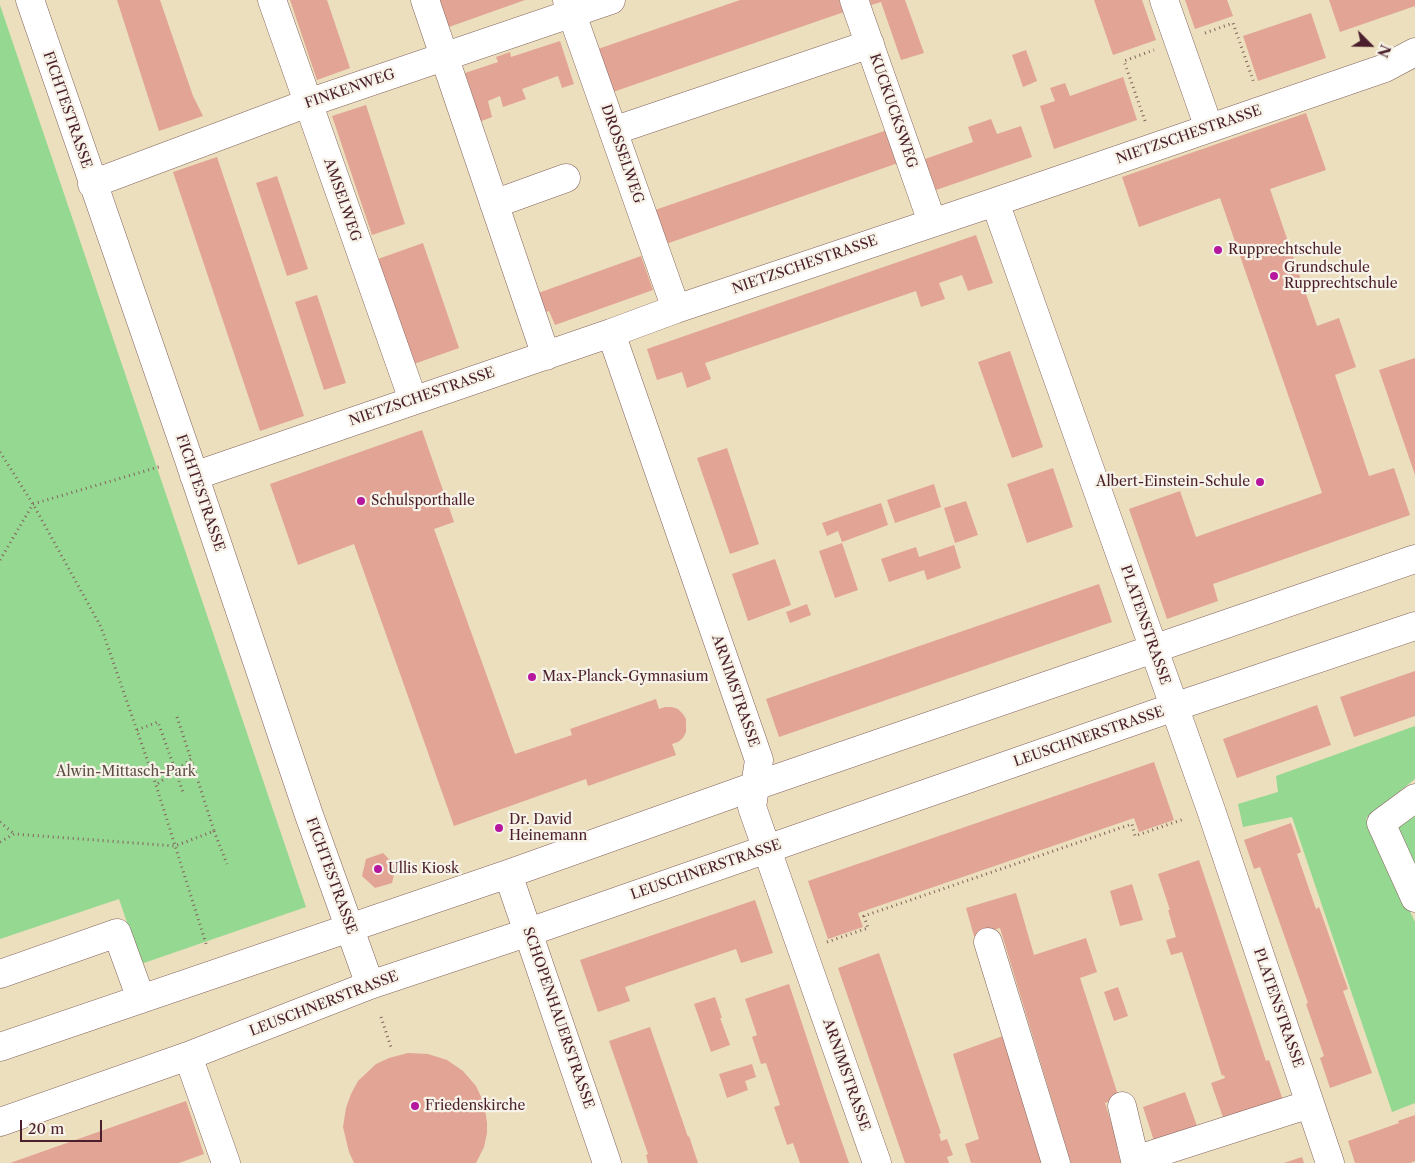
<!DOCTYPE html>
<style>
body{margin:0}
#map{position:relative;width:1415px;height:1163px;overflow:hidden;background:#ecdfbd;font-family:"Libre Caslon Text",serif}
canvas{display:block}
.north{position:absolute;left:1345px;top:20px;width:50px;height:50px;-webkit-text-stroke:4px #f7f3e8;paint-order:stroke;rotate:113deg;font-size:14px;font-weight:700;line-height:20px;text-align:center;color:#4a1f2b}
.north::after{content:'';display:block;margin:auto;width:18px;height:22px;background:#4a1f2b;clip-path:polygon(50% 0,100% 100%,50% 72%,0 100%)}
.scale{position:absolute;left:20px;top:1120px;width:82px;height:22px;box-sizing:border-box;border:2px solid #4a1f2b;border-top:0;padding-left:6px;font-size:15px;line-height:18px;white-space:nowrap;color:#4a1f2b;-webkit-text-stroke:4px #f7f3e8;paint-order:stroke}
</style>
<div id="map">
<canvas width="1415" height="1163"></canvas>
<div class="north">N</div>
<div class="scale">20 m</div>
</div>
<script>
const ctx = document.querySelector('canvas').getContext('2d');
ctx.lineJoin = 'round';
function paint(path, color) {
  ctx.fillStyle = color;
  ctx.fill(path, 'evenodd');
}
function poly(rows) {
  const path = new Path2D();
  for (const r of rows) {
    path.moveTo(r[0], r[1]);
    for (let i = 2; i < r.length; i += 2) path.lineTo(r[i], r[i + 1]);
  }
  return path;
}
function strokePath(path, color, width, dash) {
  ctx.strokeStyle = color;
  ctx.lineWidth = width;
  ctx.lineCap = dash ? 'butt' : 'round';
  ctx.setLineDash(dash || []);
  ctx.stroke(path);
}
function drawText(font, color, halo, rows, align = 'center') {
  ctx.font = font + ' "Libre Caslon Text",serif';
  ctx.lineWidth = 4.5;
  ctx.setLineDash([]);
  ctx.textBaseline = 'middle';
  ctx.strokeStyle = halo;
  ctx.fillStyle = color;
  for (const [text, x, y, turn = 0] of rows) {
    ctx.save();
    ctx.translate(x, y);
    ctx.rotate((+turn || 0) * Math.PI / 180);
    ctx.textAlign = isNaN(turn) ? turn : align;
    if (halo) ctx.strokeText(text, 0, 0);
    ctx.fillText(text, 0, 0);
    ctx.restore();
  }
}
const green = poly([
 [0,5,306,907,141,964,119,899,0,939],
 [1415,726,1415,779,1366,818,1415,922,1415,1103,1392,1112,1292,817,1243,827,1238,804,1278,792,1276,776],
 [1415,806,1415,883,1396,821]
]);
const building = poly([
 [117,0,160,0,193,96,203,116,159,131],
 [290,0,327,0,350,68,317,80],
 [440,0,525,0,449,27,435,4,440,2],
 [740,0,839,0,844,12,613,92,598,49],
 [870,0,905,0,924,53,901,60,881,2,871,5],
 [1094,0,1142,0,1156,40,1113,55],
 [1185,0,1227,0,1233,16,1195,29],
 [1329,0,1415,0,1415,6,1340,32],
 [1311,13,1326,58,1258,81,1243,36],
 [560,41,574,84,562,88,558,76,522,89,526,99,503,107,500,96,488,101,492,117,471,125,465,107,475,103,465,73,498,62,496,57,510,52,511,57],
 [1026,50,1037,81,1023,87,1012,55],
 [1123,77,1137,120,1054,149,1040,106,1055,101,1050,88,1065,83,1070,96],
 [366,105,405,224,372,235,332,116],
 [1306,113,1326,170,1270,189,1317,326,1339,318,1356,367,1335,375,1369,476,1394,468,1410,515,1213,584,1218,601,1167,619,1129,509,1180,491,1196,537,1322,493,1220,198,1139,227,1122,177],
 [991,119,997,134,1021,126,1032,157,936,190,925,159,973,142,968,127],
 [890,129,901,162,663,245,652,211],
 [217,157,304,416,260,431,173,172],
 [277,176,308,269,287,276,256,183],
 [976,235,993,283,968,291,962,275,939,283,945,299,921,307,916,291,705,363,711,379,687,388,682,372,657,380,647,349],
 [423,243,459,348,414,364,378,259],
 [641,256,653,290,555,325,549,311,537,315,530,296],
 [317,295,346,383,324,390,295,302],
 [1010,351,1043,447,1012,458,978,362],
 [1415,358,1415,475,1379,370],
 [422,430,454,522,434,529,515,754,572,735,570,729,656,699,659,709,665,707,672,707,678,709,683,714,686,719,686,732,683,738,678,742,672,744,676,755,588,786,586,779,454,826,354,544,298,565,270,484],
 [727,448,759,544,730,554,697,458],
 [1053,468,1073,527,1027,543,1007,484],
 [934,484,941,507,895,523,887,500],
 [966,501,978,535,955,543,944,508],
 [881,503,888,525,842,542,838,531,827,536,822,523],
 [842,543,858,590,835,598,819,551],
 [954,545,961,568,927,580,924,570,889,582,881,559,916,547,919,557],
 [775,559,791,605,748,621,732,574],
 [1099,584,1112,622,779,737,766,699],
 [807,604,811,615,790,623,786,612],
 [1415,671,1415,716,1354,737,1340,697],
 [1317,705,1331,745,1237,778,1223,739],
 [1154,762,1174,820,1139,832,1134,818,858,913,863,927,828,939,808,881],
 [1291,823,1301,852,1297,854,1316,909,1319,907,1348,989,1343,991,1372,1073,1330,1088,1320,1058,1324,1056,1306,1004,1308,1003,1260,867,1254,869,1244,840],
 [383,853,396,866,392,883,375,888,362,876,366,859],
 [1199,860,1266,1061,1269,1060,1285,1106,1226,1126,1211,1083,1225,1078,1224,1075,1222,1076,1182,952,1171,955,1166,940,1176,937,1168,910,1170,910,1158,874],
 [1132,884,1143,920,1120,926,1110,891],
 [1016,893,1034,955,1086,938,1097,972,1080,978,1119,1098,1105,1103,1119,1148,1117,1149,1121,1163,1071,1163,1000,928,974,936,966,908],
 [755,900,773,953,741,963,736,949,645,980,625,987,630,1001,598,1012,580,960],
 [879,953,941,1133,939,1134,941,1141,947,1139,953,1155,947,1157,949,1163,905,1163,838,968],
 [789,984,824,1090,849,1163,800,1163,793,1143,787,1145,774,1107,780,1105,766,1063,761,1064,752,1037,757,1035,745,999],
 [1118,987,1128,1016,1114,1021,1104,992],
 [715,997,722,1018,720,1018,730,1045,711,1052,694,1004],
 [650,1027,688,1137,689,1136,698,1163,648,1163,646,1155,648,1154,609,1041],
 [1003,1036,1043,1163,971,1163,965,1144,979,1139,953,1054],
 [408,1053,428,1054,447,1060,463,1071,476,1086,484,1103,487,1123,487,1133,484,1147,476,1163,354,1163,349,1152,343,1127,346,1108,351,1094,358,1081,376,1064,389,1058],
 [752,1064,756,1077,745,1081,748,1090,727,1098,719,1074],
 [1185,1092,1197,1126,1154,1141,1143,1107],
 [186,1101,204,1154,179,1163,10,1163],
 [1415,1115,1415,1161,1410,1163,1355,1163,1348,1141,1399,1123,1398,1121],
 [1302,1157,1304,1163,1284,1163]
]);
const path = poly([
 [1205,33,1233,23,1254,83],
 [1145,121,1124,61,1154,50],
 [0,452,33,504,101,627,156,785,207,947],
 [0,560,33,504,162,466],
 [177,717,191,759],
 [137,730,158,722,184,795],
 [0,822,14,834],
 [214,831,227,864],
 [0,842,14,834,175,846,214,831,191,759,156,785],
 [827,942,868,928,864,916,1126,826,1132,824,1135,836,1184,819],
 [381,1017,391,1047]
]);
const minor = poly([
 [30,0,188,457,309,815,370,985],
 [272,0,413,400],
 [425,0,546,356],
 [567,0,676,309],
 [854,0,932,222],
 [1164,0,1209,128],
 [613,131,870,44],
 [92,184,308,103,611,0],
 [995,202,1211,810,1330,1163],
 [494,204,566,178],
 [611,333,759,760,752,807,877,1163],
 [194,476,611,333,676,309,995,202,1385,68,1415,52],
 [1415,798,1381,823,1415,898],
 [508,874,607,1163],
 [988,942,1056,1163],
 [0,974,117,933,141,999],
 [0,1047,508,874,755,786,1415,559],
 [188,1056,226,1163],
 [1122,1106,1135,1160,1310,1104],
 [0,1122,188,1056,370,985,529,932,1174,707,1415,626]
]);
const markers = [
 [1218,250,5,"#b5179e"],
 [1274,276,5,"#b5179e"],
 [1260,482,5,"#b5179e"],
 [361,501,5,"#b5179e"],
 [532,677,5,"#b5179e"],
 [499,828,5,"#b5179e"],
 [378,869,5,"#b5179e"],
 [415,1106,5,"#b5179e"]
];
const streetNames = [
 ["FINKENWEG",350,89,-19],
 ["FICHTESTRASSE",67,110,71],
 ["KUCKUCKSWEG",893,111,71],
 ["NIETZSCHESTRASSE",1189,135,-19],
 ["DROSSELWEG",622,154,71],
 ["AMSELWEG",342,200,71],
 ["NIETZSCHESTRASSE",805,265,-19],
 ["NIETZSCHESTRASSE",422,397,-19],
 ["FICHTESTRASSE",200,493,71],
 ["PLATENSTRASSE",1145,625,71],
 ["ARNIMSTRASSE",735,691,71],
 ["LEUSCHNERSTRASSE",1089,737,-19],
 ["LEUSCHNERSTRASSE",706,870,-19],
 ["FICHTESTRASSE",331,876,70],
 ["LEUSCHNERSTRASSE",324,1004,-21],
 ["PLATENSTRASSE",1278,1008,71],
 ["SCHOPENHAUERSTRASSE",558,1018,71],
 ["ARNIMSTRASSE",846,1075,71]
];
const poiNames = [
 ["Rupprechtschule",1228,250],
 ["Grundschule",1284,268],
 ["Rupprechtschule",1284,284],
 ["Albert-Einstein-Schule",1250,482,"right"],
 ["Schulsporthalle",371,501],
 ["Max-Planck-Gymnasium",542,677],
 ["Dr. David",509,820],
 ["Heinemann",509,836],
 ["Ullis Kiosk",388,869],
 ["Friedenskirche",425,1106]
];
const parkNames = [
 ["Alwin-Mittasch-Park",126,772]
];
paint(green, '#95d891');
paint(building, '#e2a494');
strokePath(minor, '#83625e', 29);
strokePath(path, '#83625e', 3, [1, 4]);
strokePath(minor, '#fff', 28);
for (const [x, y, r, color] of markers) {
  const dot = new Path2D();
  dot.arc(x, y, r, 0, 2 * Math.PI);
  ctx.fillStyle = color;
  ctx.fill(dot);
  strokePath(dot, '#f7f3e8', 2);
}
drawText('14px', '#4a1f2b', '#f7f3e8', streetNames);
drawText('14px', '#4a1f2b', '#f7f3e8', poiNames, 'left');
drawText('14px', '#5d4d44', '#f7f3e8', parkNames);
</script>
